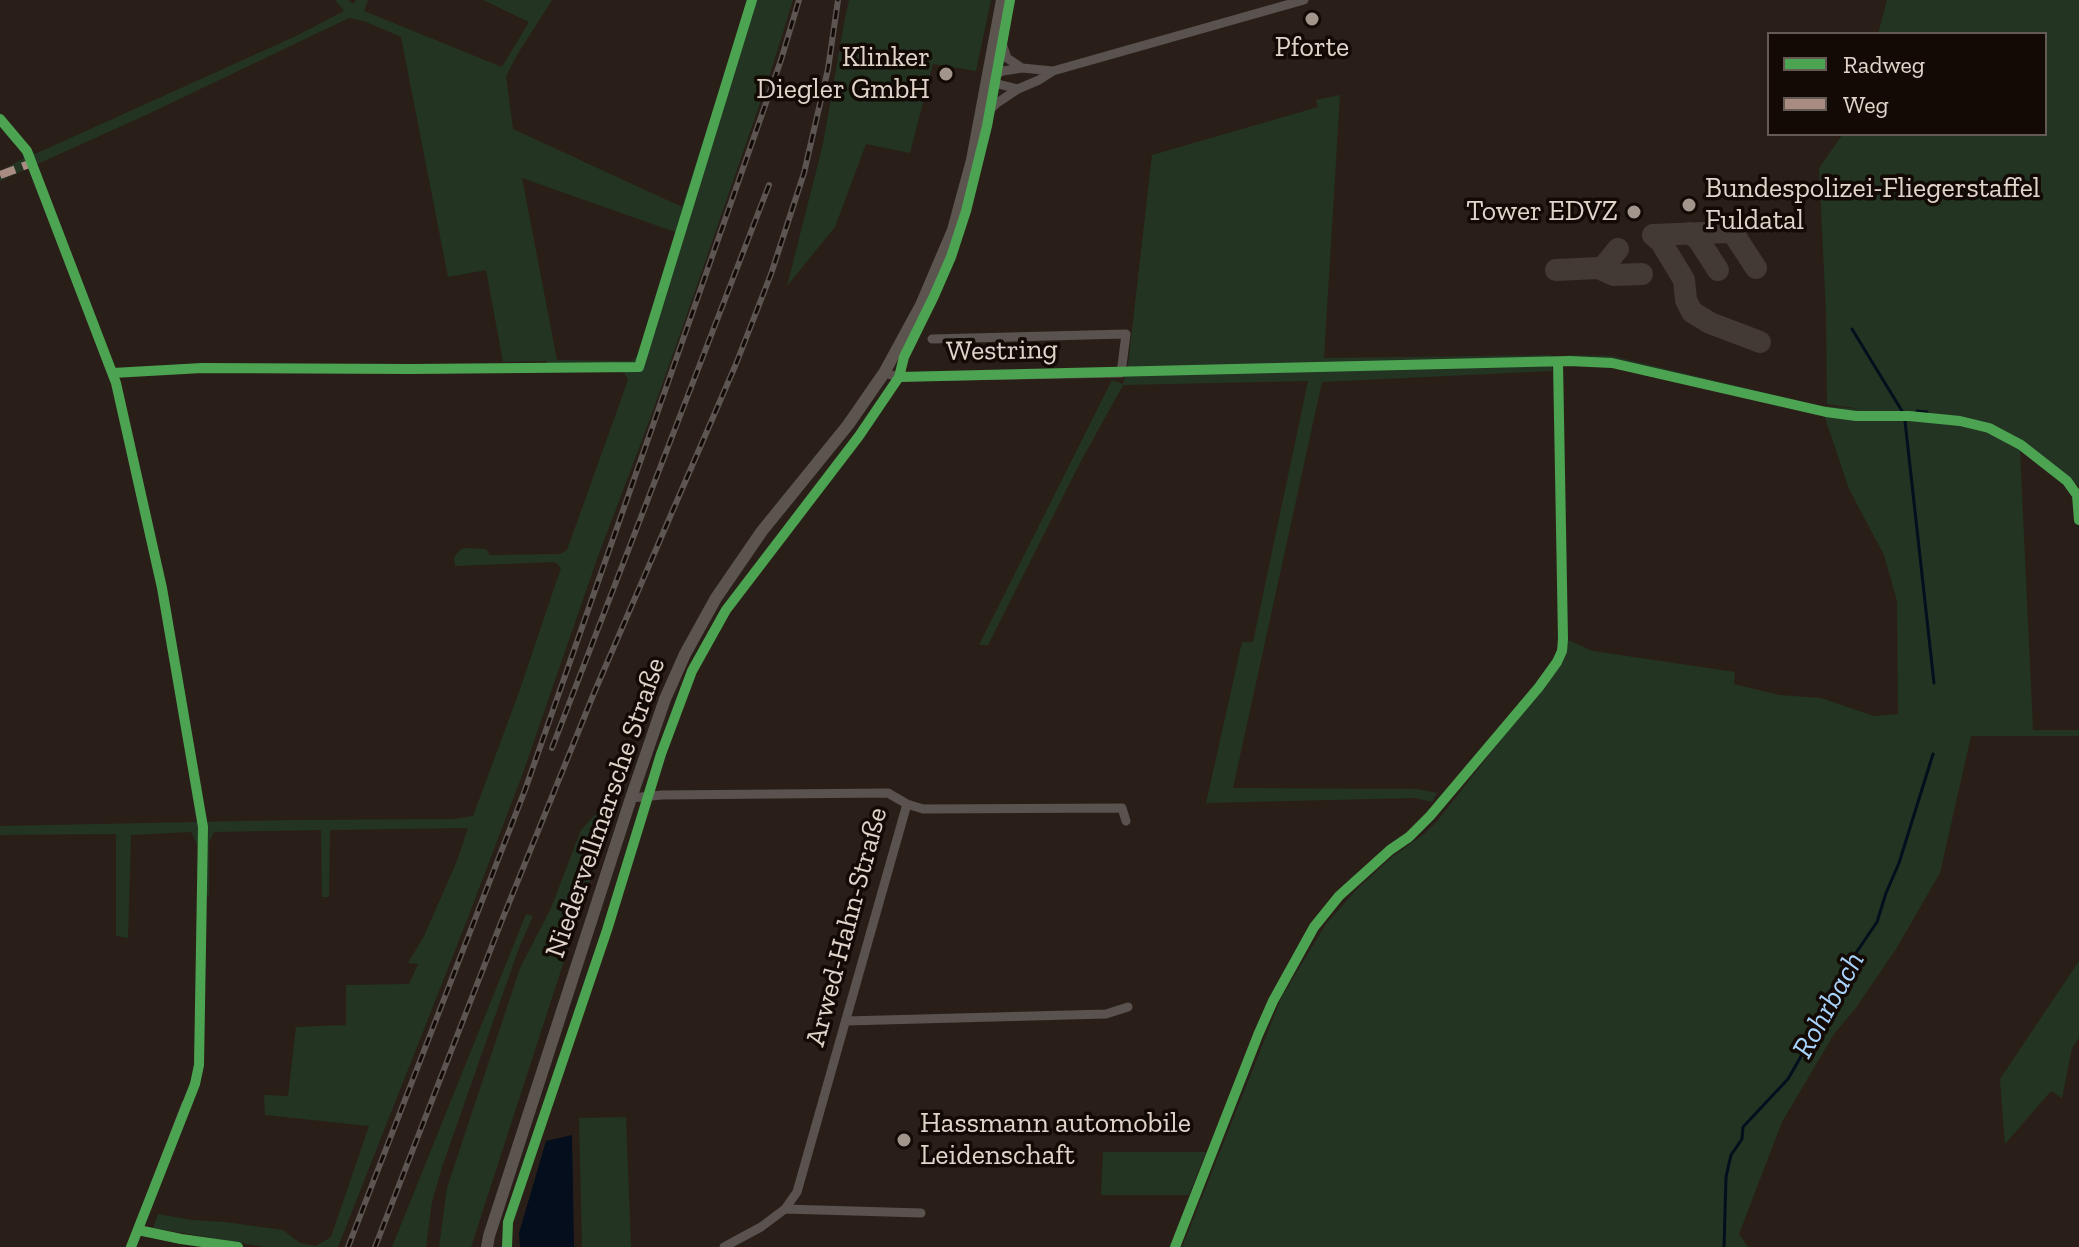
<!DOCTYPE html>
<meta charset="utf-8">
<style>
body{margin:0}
#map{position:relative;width:2079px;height:1247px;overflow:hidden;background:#2a1f18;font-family:"Zilla Slab",serif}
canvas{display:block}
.legend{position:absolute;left:1767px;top:32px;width:280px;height:104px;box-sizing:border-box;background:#130a05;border:2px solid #655b54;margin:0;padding:10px 14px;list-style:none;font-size:24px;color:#e1d4cb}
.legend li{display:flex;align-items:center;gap:16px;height:40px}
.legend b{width:40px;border:2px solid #655b54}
</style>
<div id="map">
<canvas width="2079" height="1247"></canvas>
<ul class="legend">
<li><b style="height:10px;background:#4ca352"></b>Radweg</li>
<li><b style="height:10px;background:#a88b81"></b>Weg</li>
</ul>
</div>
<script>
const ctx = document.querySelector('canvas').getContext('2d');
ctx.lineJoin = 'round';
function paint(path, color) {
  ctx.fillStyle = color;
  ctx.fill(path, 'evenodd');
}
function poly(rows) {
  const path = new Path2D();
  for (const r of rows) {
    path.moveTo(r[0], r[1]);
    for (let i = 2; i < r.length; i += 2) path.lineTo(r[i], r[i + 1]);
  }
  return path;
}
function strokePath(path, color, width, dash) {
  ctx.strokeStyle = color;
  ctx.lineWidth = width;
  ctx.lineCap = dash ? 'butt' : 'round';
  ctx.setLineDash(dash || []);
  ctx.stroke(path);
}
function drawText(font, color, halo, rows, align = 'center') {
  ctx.font = font + ' "Zilla Slab",serif';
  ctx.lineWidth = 7;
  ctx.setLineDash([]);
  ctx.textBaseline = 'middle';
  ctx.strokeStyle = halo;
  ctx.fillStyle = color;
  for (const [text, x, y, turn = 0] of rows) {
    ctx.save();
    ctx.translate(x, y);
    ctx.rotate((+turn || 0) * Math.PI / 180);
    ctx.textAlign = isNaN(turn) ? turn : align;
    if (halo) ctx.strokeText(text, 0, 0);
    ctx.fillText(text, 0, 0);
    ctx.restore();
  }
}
const green = poly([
 [335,0,348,0,353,4,356,0,368,0,364,11,502,67,529,22,483,0,552,0,517,55,506,76,513,129,682,207,748,0,793,0,769,77,686,317,650,419,597,559,524,770,467,920,338,1247,264,1247,153,1228,158,1214,192,1220,225,1222,283,1230,300,1243,316,1246,331,1237,369,1126,265,1115,264,1095,288,1096,296,1027,346,1025,346,985,409,984,418,964,408,963,424,936,457,861,468,828,330,830,329,897,322,897,321,830,214,832,209,842,209,895,198,895,198,846,191,832,131,835,128,938,116,936,116,834,0,835,0,826,293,820,453,819,473,816,518,695,561,568,555,562,455,566,454,557,461,549,467,548,485,549,488,551,489,555,560,554,567,550,628,380,624,372,553,372,546,361,503,362,486,270,448,277,401,37,364,21,349,18,146,115,0,181,0,171,24,158,21,151,0,127,0,113,35,154,296,36,344,11],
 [522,178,675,232,640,347,637,356,632,361,557,360],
 [849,0,991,0,976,71,933,64,910,153,866,144,835,227,787,286,823,144,845,18],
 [1887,0,2079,0,2079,486,2021,442,2003,430,1990,425,1960,418,1899,413,1900,418,1960,425,1988,432,2001,437,2020,450,2033,730,2079,730,2079,736,1971,736,1940,873,1896,949,1855,1009,1834,1034,1782,1122,1739,1234,1748,1247,1182,1247,1282,996,1326,924,1356,890,1392,857,1424,834,1437,821,1561,664,1565,653,1568,640,1593,651,1735,672,1734,684,1779,695,1821,698,1874,716,1898,714,1897,601,1884,555,1849,489,1824,415,1612,366,1567,365,1567,355,1612,356,1821,406,1862,409,1827,404,1826,313,1819,168,1843,134,2045,134,2045,34,1878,34],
 [1340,95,1324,358,1551,355,1552,371,1322,382,1233,788,1417,789,1437,793,1432,802,1415,798,1206,803,1242,642,1253,642,1308,381,1123,385,1080,463,988,645,979,645,1112,380,1123,384,1128,365,1152,155,1318,107,1316,100],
 [615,804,471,1247,439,1247,447,1188,520,968,551,908,581,830,594,816,605,807],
 [526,914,533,916,519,948,442,1167,432,1202,426,1247,392,1247],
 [2079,961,2079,1038,2072,1048,2062,1098,2051,1091,2005,1144,2000,1079],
 [626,1117,631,1247,582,1247,579,1118],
 [1103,1152,1206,1152,1189,1195,1101,1195]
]);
const water = poly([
 [572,1135,574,1247,520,1247,519,1233,546,1141]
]);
const stream = poly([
 [1852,329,1902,411],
 [1917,411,1927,412],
 [1905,421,1934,683],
 [1724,1247,1726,1177,1731,1155,1742,1139,1743,1127,1788,1079,1811,1039,1830,991,1877,922,1886,893,1899,863,1933,754]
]);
const taxiway = poly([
 [1689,233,1698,239,1718,270],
 [1653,235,1661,242,1684,280,1686,300,1692,312,1710,323,1760,342],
 [1653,235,1729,232,1735,236,1756,268],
 [1598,268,1605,265,1618,249],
 [1556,270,1598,268,1614,275,1642,274]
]);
const street = poly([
 [998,32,1007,58,1022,68,1053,71],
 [988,78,1003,71,1022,68],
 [988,78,994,83,1018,89],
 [980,119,997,103,1018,89,1039,80,1053,71,1304,0],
 [884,373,899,377,1121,373,1126,334,932,339],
 [631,798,662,795,888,793,907,804,797,1192,785,1209,761,1227,724,1247],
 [907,804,923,809,1122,808,1126,821],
 [846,1021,1106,1014,1128,1007],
 [785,1209,921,1213],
 [138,1230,181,1239,238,1247],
 [131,1247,186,1104]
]);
const secondary = poly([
 [487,1247,489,1236,631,798,665,699,685,654,716,598,762,531,848,425,884,373,921,305,953,230,972,160,1002,0]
]);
const rail = poly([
 [552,748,769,185],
 [348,1247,525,790,781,60,799,0],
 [375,1247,502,920,594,693,736,364,771,274,804,173,828,69,838,0]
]);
const quiet = poly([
 [0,175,32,163]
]);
const cycleway = poly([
 [0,119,27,151,116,383,162,588,203,827,199,1065,195,1084,131,1247],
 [113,373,202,368,411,369,639,367,752,0],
 [899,377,1569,361,1612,363,1826,412,1856,416,1909,416,1960,421,1989,428,2021,445,2067,481,2077,495,2079,520],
 [138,1230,181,1239,238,1247],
 [507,1247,508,1222,607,930,661,754,692,671,726,610,859,436,899,377,904,357,934,296,951,257,966,211,987,126,1010,0],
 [1175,1247,1258,1035,1273,1001,1314,927,1339,896,1390,850,1409,837,1430,816,1539,687,1557,662,1562,651,1563,639,1558,362]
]);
const markers = [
 [1312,19,8,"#a1958c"],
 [946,74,8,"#a1958c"],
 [1689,205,8,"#a1958c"],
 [1634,212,8,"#a1958c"],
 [904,1140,8,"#a1958c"]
];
const poiNames = [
 ["Pforte",1312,48,"center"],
 ["Klinker",930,58],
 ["Diegler GmbH",930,90],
 ["Bundespolizei-Fliegerstaffel",1705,189,"left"],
 ["Fuldatal",1705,221,"left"],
 ["Tower EDVZ",1618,212],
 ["Hassmann automobile",920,1124,"left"],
 ["Leidenschaft",920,1156,"left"]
];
const streetNames = [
 ["Westring",1002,351,-1],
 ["Niedervellmarsche Straße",606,808,-71],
 ["Arwed-Hahn-Straße",847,927,-75]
];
const waterNames = [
 ["Rohrbach",1829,1005,-61]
];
paint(green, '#233422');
paint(water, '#040e1d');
strokePath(stream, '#040e1d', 3);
strokePath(taxiway, '#433a34', 22);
strokePath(street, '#59524e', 9);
strokePath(secondary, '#5c554f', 12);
strokePath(rail, '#5c5551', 6);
strokePath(rail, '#130a05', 3, [9]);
strokePath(quiet, '#a88b81', 8, [16, 8]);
strokePath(cycleway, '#4ca352', 10);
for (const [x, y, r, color] of markers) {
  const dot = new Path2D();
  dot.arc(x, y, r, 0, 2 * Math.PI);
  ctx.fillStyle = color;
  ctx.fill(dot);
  strokePath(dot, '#130a05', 3);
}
drawText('28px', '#e1d4cb', '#130a05', poiNames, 'right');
drawText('28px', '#e1d4cb', '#130a05', streetNames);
drawText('italic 30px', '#a8d3fc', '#130a05', waterNames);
</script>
